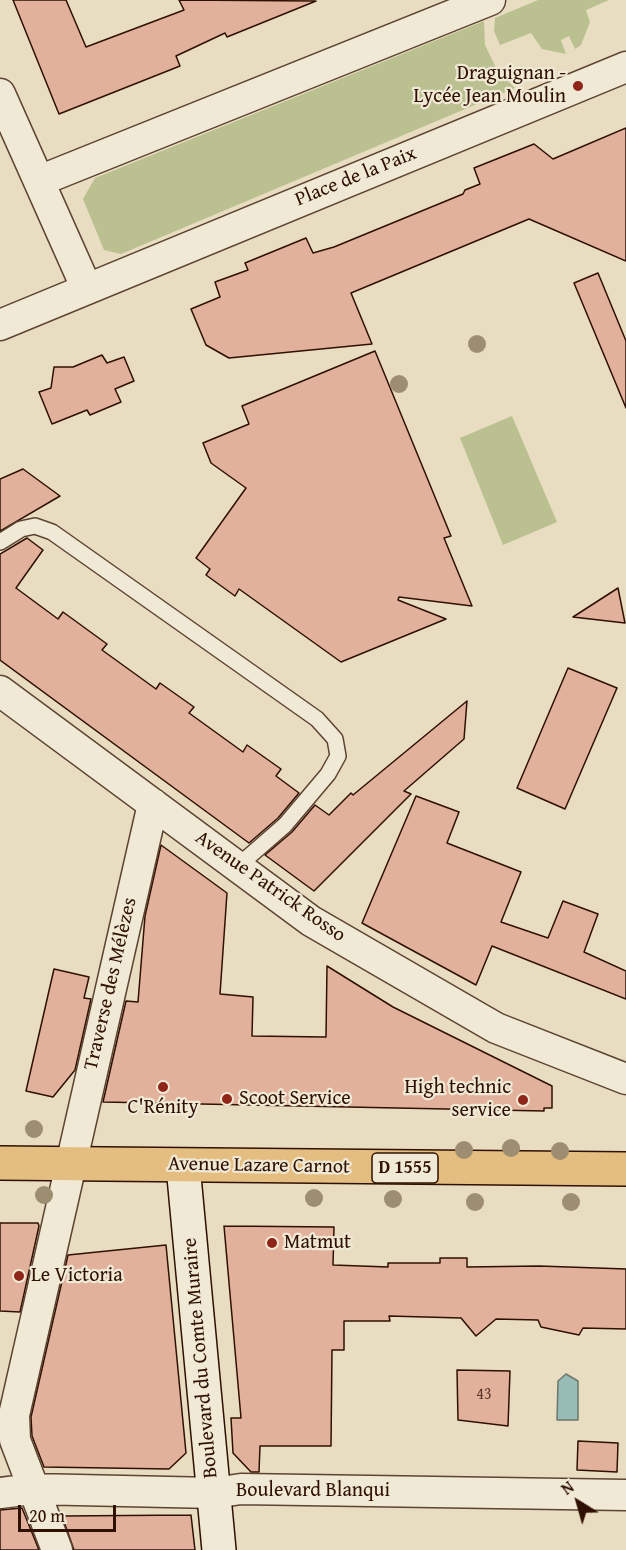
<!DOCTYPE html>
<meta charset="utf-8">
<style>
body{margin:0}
#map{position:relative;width:626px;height:1550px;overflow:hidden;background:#e8ddc0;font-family:"Gentium Book Plus",serif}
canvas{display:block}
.north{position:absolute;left:548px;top:1472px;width:60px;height:60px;-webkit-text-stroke:4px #f0e9d6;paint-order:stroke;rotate:323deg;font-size:16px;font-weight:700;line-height:24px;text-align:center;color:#2f1001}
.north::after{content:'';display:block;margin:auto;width:21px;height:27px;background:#2f1001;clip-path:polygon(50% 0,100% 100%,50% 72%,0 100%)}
.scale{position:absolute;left:18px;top:1505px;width:98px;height:27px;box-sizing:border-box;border:3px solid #2f1001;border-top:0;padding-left:8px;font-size:18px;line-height:21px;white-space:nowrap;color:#2f1001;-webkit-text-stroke:4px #f0e9d6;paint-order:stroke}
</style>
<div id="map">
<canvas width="626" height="1550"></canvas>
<div class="north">N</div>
<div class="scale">20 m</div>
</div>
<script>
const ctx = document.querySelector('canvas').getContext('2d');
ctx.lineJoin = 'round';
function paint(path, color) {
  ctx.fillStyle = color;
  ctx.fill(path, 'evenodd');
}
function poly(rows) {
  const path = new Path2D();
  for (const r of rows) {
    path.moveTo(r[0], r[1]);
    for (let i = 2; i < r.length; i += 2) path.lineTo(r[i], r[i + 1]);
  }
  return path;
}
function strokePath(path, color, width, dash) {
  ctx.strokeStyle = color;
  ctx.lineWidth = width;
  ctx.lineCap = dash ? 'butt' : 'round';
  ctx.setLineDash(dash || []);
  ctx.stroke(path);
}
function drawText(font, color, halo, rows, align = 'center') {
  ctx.font = font + ' "Gentium Book Plus",serif';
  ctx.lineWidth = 4.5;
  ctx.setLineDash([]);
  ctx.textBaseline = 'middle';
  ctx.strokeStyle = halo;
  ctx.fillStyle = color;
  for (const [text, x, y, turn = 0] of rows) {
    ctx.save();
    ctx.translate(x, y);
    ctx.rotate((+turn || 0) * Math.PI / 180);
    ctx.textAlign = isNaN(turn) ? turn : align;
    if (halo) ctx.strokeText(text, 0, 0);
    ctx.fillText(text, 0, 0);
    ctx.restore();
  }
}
const green = poly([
 [538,0,609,0,586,10,590,22,581,45,575,49,569,36,561,40,566,54,542,49,531,33,500,45,494,31,495,18],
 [484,21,485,45,497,70,515,88,121,254,104,250,83,199,95,178],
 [512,416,557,522,503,545,460,438]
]);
const water = poly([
 [566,1374,578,1381,578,1420,557,1420,558,1381,566,1374]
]);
const building = poly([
 [13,0,66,0,86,47,184,10,179,0,316,1,227,37,225,33,176,56,180,66,59,114,13,0],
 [626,128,626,261,529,219,351,293,372,344,229,358,206,345,191,309,220,297,215,282,248,270,245,263,306,238,313,253,334,247,463,194,465,190,480,184,474,168,534,144,553,159,626,128],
 [598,273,626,341,626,408,574,283,598,273],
 [375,351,451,536,444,538,472,606,399,597,398,600,446,619,341,662,239,589,235,596,206,575,210,569,196,558,246,488,211,463,203,443,249,424,242,406,375,351],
 [102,355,107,363,124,357,134,381,115,389,121,402,90,415,87,410,52,424,39,392,51,388,54,367,73,367,102,355],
 [23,469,60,496,0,531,0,479,23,469],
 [27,538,43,550,16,588,58,619,63,612,107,644,102,650,156,689,160,683,194,707,189,713,243,752,247,745,281,769,276,776,299,793,278,818,249,843,0,660,0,554,27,538],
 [618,588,625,623,573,617,618,588],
 [568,668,617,688,565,809,517,788,568,668],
 [467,701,464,739,404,791,411,794,314,891,265,855,292,832,315,805,329,815,351,793,353,795,467,701],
 [416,796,459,812,447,843,521,872,501,922,548,938,563,901,598,914,584,952,626,971,626,999,492,946,476,985,362,923,416,796],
 [161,845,227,893,220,994,253,997,252,1036,326,1037,327,966,393,1007,552,1086,552,1108,544,1108,544,1111,103,1102,126,1001,138,1002,145,916,161,845],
 [54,969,89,977,84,998,91,999,75,1070,53,1097,26,1091,54,969],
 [0,1223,38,1223,39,1226,20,1312,0,1311,0,1223],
 [224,1226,334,1227,333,1265,388,1267,388,1263,440,1263,440,1258,467,1258,467,1267,539,1266,626,1269,626,1329,583,1328,579,1335,541,1327,538,1320,496,1319,476,1336,461,1318,389,1316,390,1321,344,1321,344,1350,332,1350,331,1446,260,1446,259,1472,251,1472,233,1453,231,1418,241,1418,224,1226],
 [166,1245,186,1453,169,1469,44,1467,32,1436,31,1417,68,1255,166,1245],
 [457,1370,510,1371,508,1426,458,1420,457,1370],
 [578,1441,618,1443,617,1472,577,1470,578,1441],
 [22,1508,39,1550,0,1550,0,1510,22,1508],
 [191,1515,195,1550,74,1550,62,1516,191,1515]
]);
const lane = poly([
 [0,542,21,529,35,526,52,532,317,719,335,739,338,756,328,774,285,825,238,866]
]);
const street = poly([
 [0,94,86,287],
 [39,181,490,0],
 [0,325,626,67],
 [0,691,311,921,496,1028,626,1079],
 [0,1493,32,1489,214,1493,241,1489,626,1495],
 [57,1550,15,1440,14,1415,153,804]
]);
const secondary = poly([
 [183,1166,219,1550]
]);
const primary = poly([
 [0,1163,626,1169]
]);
const trees = [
 [477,344],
 [399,384],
 [34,1129],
 [511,1148],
 [464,1150],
 [560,1151],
 [44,1195],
 [314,1198],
 [393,1199],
 [475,1202],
 [571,1202]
];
const markers = [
 [578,86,6,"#8f2418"],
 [163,1087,6,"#8f2418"],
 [227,1099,6,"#8f2418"],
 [523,1100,6,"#8f2418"],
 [272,1243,6,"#8f2418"],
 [19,1276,6,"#8f2418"]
];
const numberNames = [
 ["43",484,1395]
];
const shields = [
 [405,1168,66]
];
const shieldNames = [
 ["D 1555",405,1168]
];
const poiNames = [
 ["Draguignan -",566,74,"right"],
 ["Lycée Jean Moulin",566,97,"right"],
 ["High technic",511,1088,"right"],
 ["service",511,1111,"right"],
 ["Scoot Service",239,1099],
 ["C'Rénity",163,1108,"center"],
 ["Matmut",284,1243],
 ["Le Victoria",31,1276]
];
const streetNames = [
 ["Place de la Paix",356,177,-22],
 ["Avenue Patrick Rosso",270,887,35],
 ["Traverse des Mélèzes",111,984,-77],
 ["Avenue Lazare Carnot",259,1166,1],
 ["Boulevard du Comte Muraire",201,1358,-95],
 ["Boulevard Blanqui",313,1491]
];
paint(green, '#bac08f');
paint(water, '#97bbb5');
strokePath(water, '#6d776d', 1.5);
paint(building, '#e2b19c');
strokePath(building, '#2f1001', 1.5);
strokePath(lane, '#5d4331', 18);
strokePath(street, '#5d4331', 33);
strokePath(secondary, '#2f1001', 36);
strokePath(primary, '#2f1001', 36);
strokePath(lane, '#f0e9d6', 15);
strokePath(street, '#f0e9d6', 30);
strokePath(secondary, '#f0e9d6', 33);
strokePath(primary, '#e4be80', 33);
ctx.fillStyle = '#9d8e72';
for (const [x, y] of trees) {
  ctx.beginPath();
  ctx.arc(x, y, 9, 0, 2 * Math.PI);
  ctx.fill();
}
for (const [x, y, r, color] of markers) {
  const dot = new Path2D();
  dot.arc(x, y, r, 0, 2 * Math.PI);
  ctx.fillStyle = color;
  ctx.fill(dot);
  strokePath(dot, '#f0e9d6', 2);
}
drawText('16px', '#5c3828', null, numberNames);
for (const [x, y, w] of shields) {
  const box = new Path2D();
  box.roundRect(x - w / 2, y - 15, w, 30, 4.5);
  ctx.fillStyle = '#f0e9d6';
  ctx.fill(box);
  strokePath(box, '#2f1001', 1.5);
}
drawText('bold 18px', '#2f1001', null, shieldNames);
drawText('20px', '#2f1001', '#f0e9d6', poiNames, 'left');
drawText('20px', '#2f1001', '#f0e9d6', streetNames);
</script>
